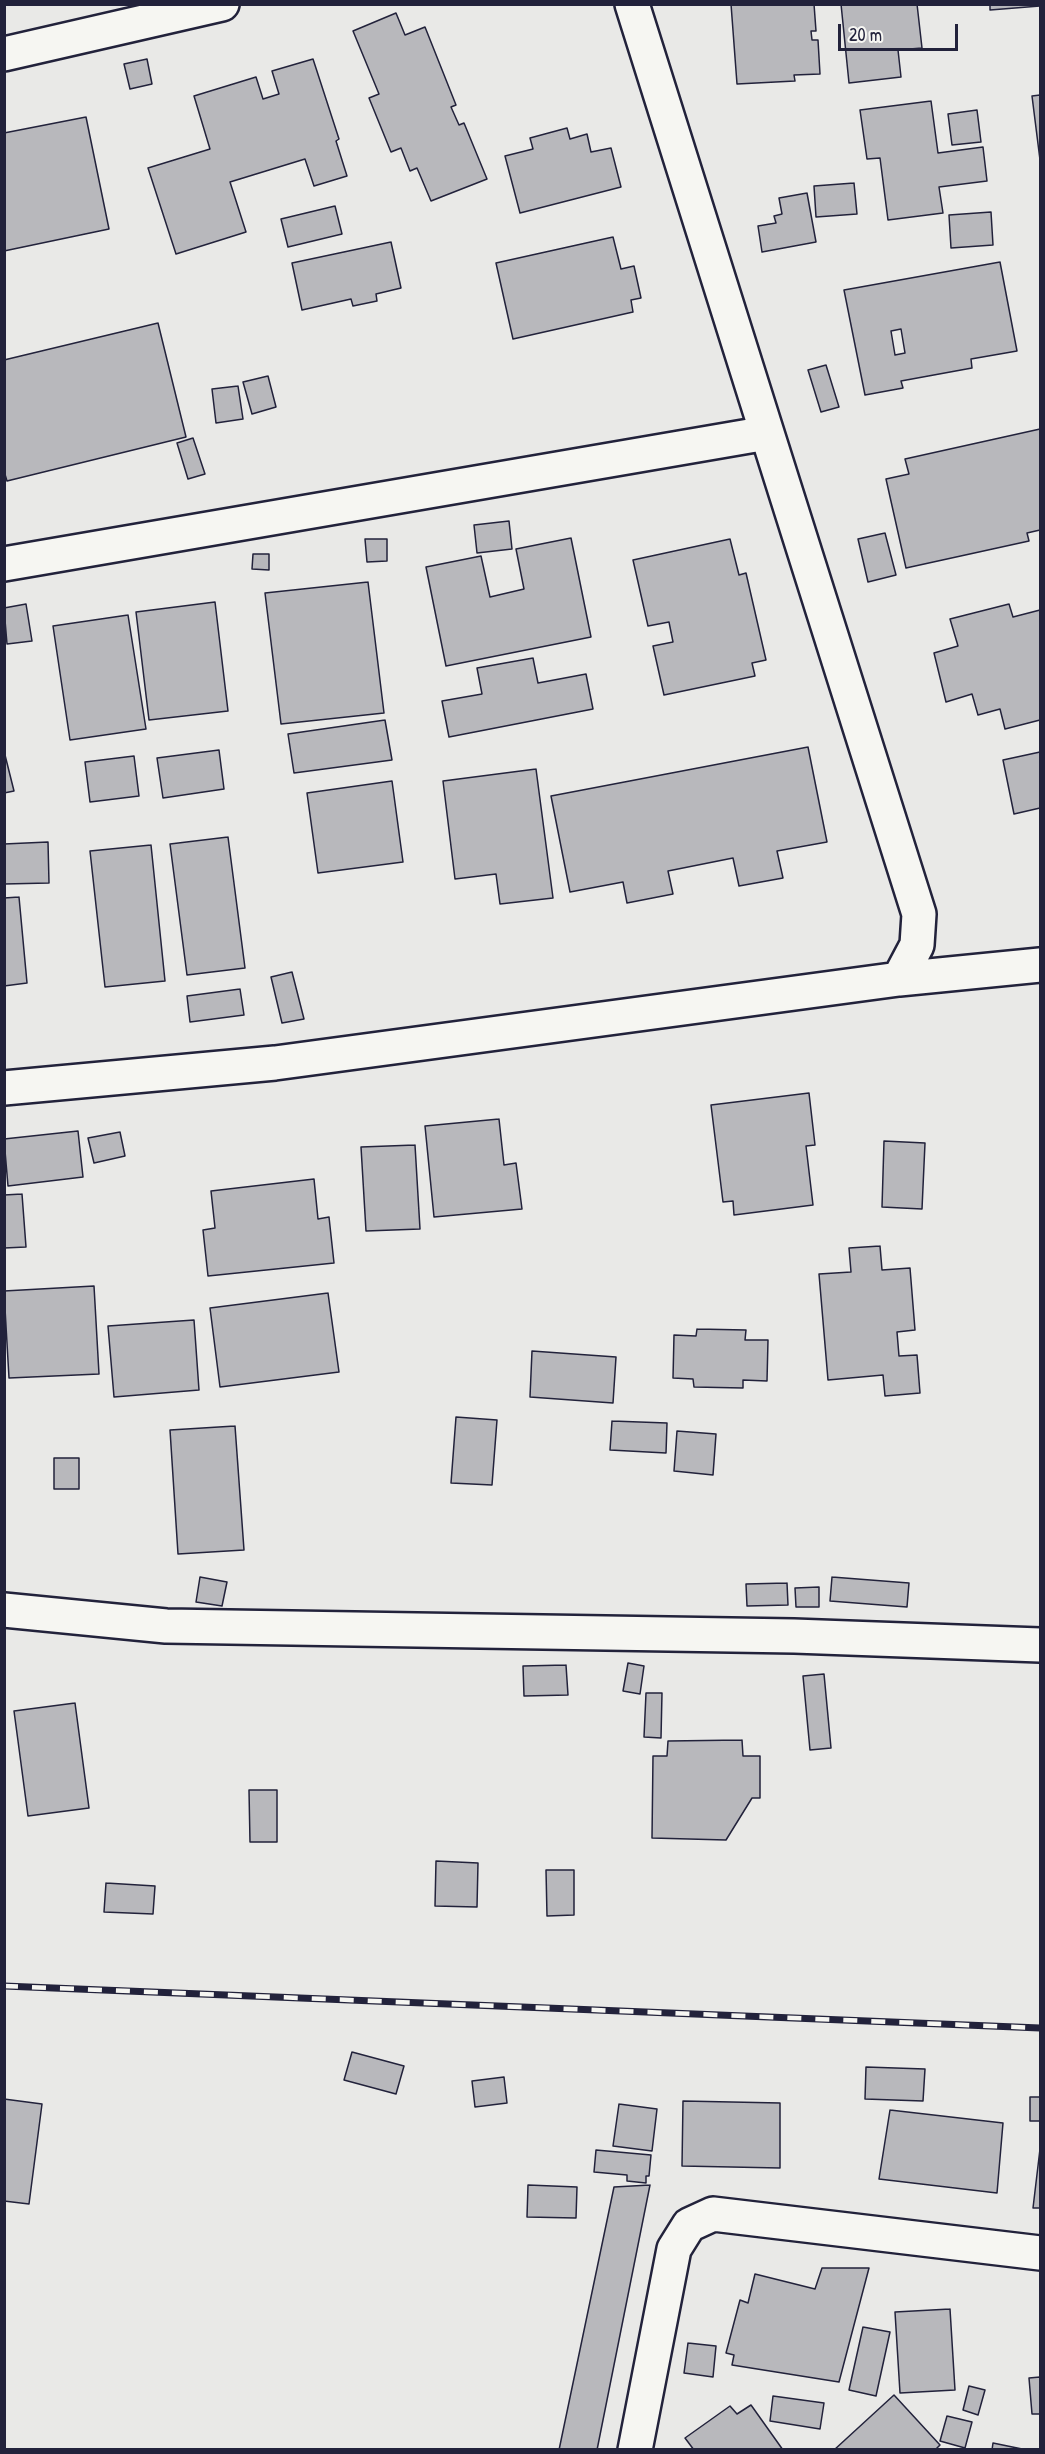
<!DOCTYPE html>
<style>
body{margin:0}
#map{position:relative;width:1045px;height:2454px;overflow:hidden;background:#e9e9e7;font-family:"Patrick Hand",sans-serif}
canvas{display:block}
.frame{position:absolute;inset:0;border:6px solid #22223b;pointer-events:none}
.scale{position:absolute;left:838px;top:24px;width:120px;height:27px;box-sizing:border-box;border:3px solid #22223b;border-top:0;padding-left:8px;font-size:18px;line-height:21px;white-space:nowrap;color:#22223b;-webkit-text-stroke:4px #f6f6f2;paint-order:stroke}
</style>
<div id="map">
<canvas width="1045" height="2454"></canvas>
<div class="frame"></div>
<div class="scale">20 m</div>
</div>
<script>
const ctx = document.querySelector('canvas').getContext('2d');
ctx.lineJoin = 'round';
function paint(path, color) {
  ctx.fillStyle = color;
  ctx.fill(path, 'evenodd');
}
function poly(rows) {
  const path = new Path2D();
  for (const r of rows) {
    path.moveTo(r[0], r[1]);
    for (let i = 2; i < r.length; i += 2) path.lineTo(r[i], r[i + 1]);
  }
  return path;
}
function strokePath(path, color, width, dash) {
  ctx.strokeStyle = color;
  ctx.lineWidth = width;
  ctx.lineCap = dash ? 'butt' : 'round';
  ctx.setLineDash(dash || []);
  ctx.stroke(path);
}
const building = poly([
 [731,4,814,4,816,31,811,31,812,40,818,40,820,74,794,75,795,81,737,84,731,4],
 [841,4,917,4,922,48,898,50,901,77,849,83,841,4],
 [990,4,1040,4,1040,6,990,10,990,4],
 [396,13,405,35,425,27,456,105,451,107,459,125,464,123,487,179,431,201,417,168,410,171,401,148,391,152,369,98,379,94,353,31,396,13],
 [147,59,152,84,130,89,124,64,147,59],
 [313,59,339,139,336,141,347,176,314,186,305,159,230,182,246,232,176,254,148,168,210,149,194,96,256,77,263,99,279,94,272,71,313,59],
 [1040,95,1040,160,1032,96,1040,95],
 [931,101,938,153,983,147,987,181,939,187,943,213,888,220,880,158,867,159,860,110,931,101],
 [977,110,981,142,952,145,948,114,977,110],
 [86,117,109,229,4,251,4,133,86,117],
 [567,128,570,139,587,134,591,152,611,148,621,187,520,213,505,156,533,149,530,138,567,128],
 [854,183,857,214,816,217,814,186,854,183],
 [807,193,816,242,762,252,758,226,776,223,774,216,782,214,779,198,807,193],
 [335,206,342,234,288,247,281,219,335,206],
 [991,212,993,245,951,248,949,215,991,212],
 [613,237,621,269,634,266,641,298,631,300,633,312,513,339,496,263,613,237],
 [391,242,401,288,376,294,377,301,353,306,351,299,302,310,292,263,391,242],
 [1000,262,1017,351,971,359,972,368,901,381,903,388,865,395,844,290,1000,262],
 [901,329,905,353,895,355,891,331,901,329],
 [158,323,186,437,7,481,4,471,4,360,158,323],
 [826,365,839,407,821,412,808,370,826,365],
 [268,376,276,407,252,414,243,382,268,376],
 [238,386,243,419,216,423,212,389,238,386],
 [1040,429,1040,530,1027,533,1029,541,906,568,886,479,909,474,905,459,1040,429],
 [193,438,205,474,188,479,177,443,193,438],
 [509,521,512,549,477,553,474,525,509,521],
 [885,533,896,575,868,582,858,539,885,533],
 [571,538,591,637,446,666,426,567,481,556,490,597,524,589,516,549,571,538],
 [365,539,387,539,387,561,367,562,365,539],
 [730,539,739,575,746,573,766,660,752,663,755,676,664,695,653,646,673,642,669,622,648,626,633,560,730,539],
 [253,554,269,554,269,570,252,569,253,554],
 [368,582,384,713,281,724,265,593,368,582],
 [215,602,228,711,149,720,136,612,215,602],
 [26,604,32,641,7,644,4,608,26,604],
 [1009,604,1013,617,1040,610,1040,720,1005,729,1000,709,978,715,972,694,946,702,934,653,958,646,950,619,1009,604],
 [128,615,146,729,70,740,53,626,128,615],
 [533,658,538,683,586,674,593,709,449,737,442,701,482,694,477,668,533,658],
 [385,720,392,760,294,773,288,734,385,720],
 [808,747,827,842,777,851,783,878,739,886,733,858,668,871,673,894,627,903,623,882,570,892,551,796,808,747],
 [219,750,224,789,163,798,157,758,219,750],
 [4,751,14,791,4,793,4,751],
 [1040,752,1040,808,1014,814,1003,760,1040,752],
 [134,756,139,796,90,802,85,762,134,756],
 [536,769,553,898,500,904,496,874,455,879,443,781,536,769],
 [392,781,403,862,318,873,307,793,392,781],
 [228,837,245,968,187,975,170,844,228,837],
 [48,842,49,883,4,884,4,844,48,842],
 [151,845,165,981,105,987,90,851,151,845],
 [19,897,27,983,4,986,4,898,19,897],
 [292,972,304,1019,282,1023,271,977,292,972],
 [240,989,244,1015,190,1022,187,996,240,989],
 [809,1093,815,1145,806,1146,813,1205,734,1215,733,1201,723,1202,711,1105,809,1093],
 [499,1119,504,1165,516,1163,522,1209,434,1217,425,1126,499,1119],
 [78,1131,83,1177,8,1186,4,1139,78,1131],
 [120,1132,125,1156,94,1163,88,1138,120,1132],
 [884,1141,925,1143,922,1209,882,1207,884,1141],
 [415,1145,420,1229,366,1231,361,1147,415,1145],
 [314,1179,318,1219,329,1217,334,1263,208,1276,203,1230,215,1228,211,1191,314,1179],
 [22,1194,26,1247,4,1248,4,1195,22,1194],
 [880,1246,882,1270,910,1268,915,1330,897,1332,899,1356,917,1355,920,1393,885,1396,883,1375,828,1380,819,1274,851,1272,849,1248,880,1246],
 [94,1286,99,1374,9,1378,4,1291,94,1286],
 [328,1293,339,1372,220,1387,210,1308,328,1293],
 [194,1320,199,1390,114,1397,108,1326,194,1320],
 [697,1329,746,1330,745,1340,768,1340,767,1381,743,1380,743,1388,694,1387,693,1379,673,1378,674,1335,696,1336,697,1329],
 [532,1351,616,1357,613,1403,530,1397,532,1351],
 [456,1417,497,1420,492,1485,451,1483,456,1417],
 [612,1421,667,1423,666,1453,610,1450,612,1421],
 [235,1426,244,1550,178,1554,170,1430,235,1426],
 [677,1431,716,1434,713,1475,674,1471,677,1431],
 [54,1458,79,1458,79,1489,54,1489,54,1458],
 [200,1577,227,1582,222,1606,196,1602,200,1577],
 [832,1577,909,1583,907,1607,830,1601,832,1577],
 [787,1583,788,1605,747,1606,746,1584,787,1583],
 [819,1587,819,1607,796,1607,795,1588,819,1587],
 [628,1663,644,1666,640,1694,623,1691,628,1663],
 [566,1665,568,1695,524,1696,523,1666,566,1665],
 [824,1674,831,1748,810,1750,803,1676,824,1674],
 [646,1693,662,1693,661,1738,644,1737,646,1693],
 [75,1703,89,1808,28,1816,14,1711,75,1703],
 [742,1740,743,1756,760,1756,760,1798,752,1798,726,1840,652,1838,653,1756,667,1756,668,1741,742,1740],
 [249,1790,277,1790,277,1842,250,1842,249,1790],
 [436,1861,478,1863,477,1907,435,1906,436,1861],
 [546,1870,574,1870,574,1915,547,1916,546,1870],
 [106,1883,155,1886,153,1914,104,1912,106,1883],
 [352,2052,404,2066,396,2094,344,2080,352,2052],
 [866,2067,925,2069,923,2101,865,2099,866,2067],
 [504,2077,507,2103,475,2107,472,2081,504,2077],
 [1030,2097,1040,2097,1040,2121,1030,2121,1030,2097],
 [4,2099,42,2104,29,2204,4,2201,4,2099],
 [683,2101,780,2103,780,2168,682,2166,683,2101],
 [619,2104,657,2109,652,2151,613,2146,619,2104],
 [890,2110,1003,2123,997,2193,879,2179,890,2110],
 [1040,2149,1040,2208,1033,2208,1040,2149],
 [596,2150,651,2155,649,2176,646,2176,646,2183,627,2181,627,2175,594,2172,596,2150],
 [528,2185,577,2187,576,2218,527,2217,528,2185],
 [650,2185,597,2450,559,2450,614,2187,650,2185],
 [822,2268,869,2268,839,2382,732,2365,734,2355,726,2353,740,2300,748,2303,755,2274,815,2289,822,2268],
 [950,2309,955,2390,900,2393,895,2312,950,2309],
 [863,2327,890,2332,876,2396,849,2390,863,2327],
 [688,2343,716,2346,713,2377,684,2373,688,2343],
 [1040,2377,1040,2414,1032,2414,1029,2378,1040,2377],
 [969,2386,985,2390,978,2415,963,2410,969,2386],
 [894,2395,940,2445,935,2450,834,2450,894,2395],
 [773,2396,824,2403,820,2429,770,2421,773,2396],
 [751,2405,783,2450,694,2450,685,2438,730,2406,737,2414,751,2405],
 [947,2416,972,2422,965,2448,940,2441,947,2416],
 [993,2443,1027,2450,992,2450,993,2443]
]);
const minor = poly([
 [4,54,222,4],
 [4,564,767,433,632,4],
 [899,979,1040,965],
 [4,1088,275,1063,899,979,917,945,919,914,767,433],
 [4,1610,166,1626,794,1636,1040,1645],
 [635,2450,674,2249,689,2225,713,2214,1040,2253]
]);
const rail = poly([
 [4,1986,1040,2028]
]);
paint(building, '#b8b8bc');
strokePath(building, '#22223b', 1.5);
strokePath(minor, '#22223b', 38);
strokePath(minor, '#f6f6f2', 33);
strokePath(rail, '#22223b', 7);
strokePath(rail, '#f6f6f2', 4.5, [14]);
</script>
